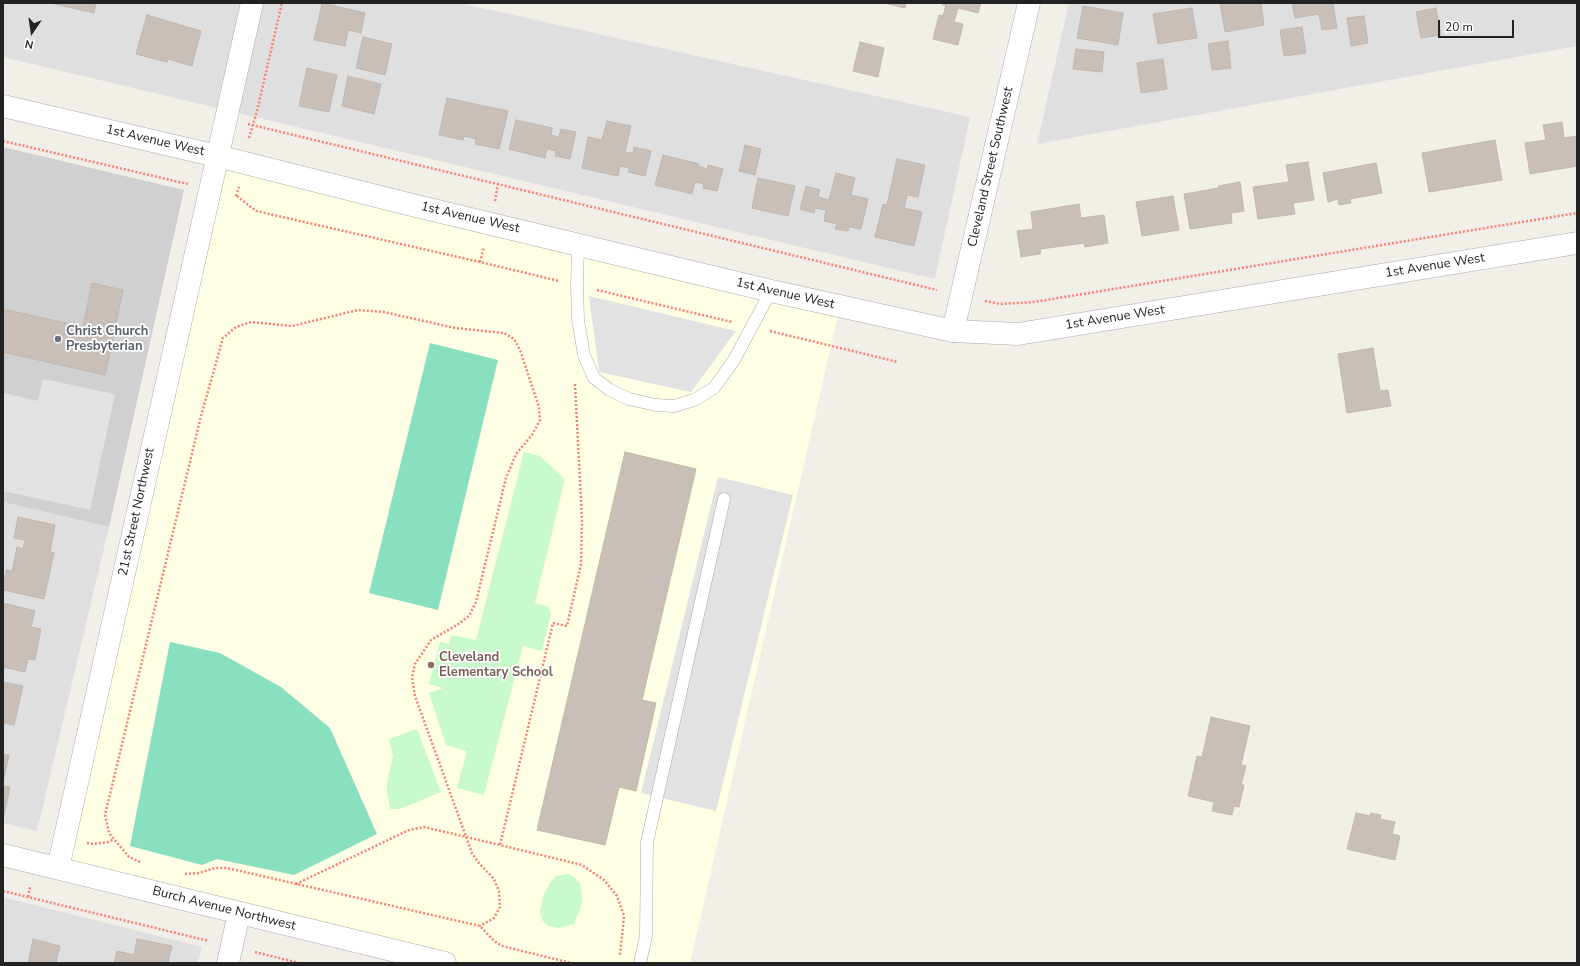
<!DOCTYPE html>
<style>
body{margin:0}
#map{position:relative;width:1580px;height:966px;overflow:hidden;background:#f2efe9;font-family:"Nunito Sans",sans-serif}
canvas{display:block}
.frame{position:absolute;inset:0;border:4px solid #222;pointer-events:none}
.north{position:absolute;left:12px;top:12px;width:40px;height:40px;-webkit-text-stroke:3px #fff;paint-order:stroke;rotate:193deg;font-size:11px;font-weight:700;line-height:16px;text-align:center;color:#222}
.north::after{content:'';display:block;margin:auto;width:14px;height:18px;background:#222;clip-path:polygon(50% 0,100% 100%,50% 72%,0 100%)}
.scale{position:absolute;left:1438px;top:20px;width:76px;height:18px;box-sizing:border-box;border:2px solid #222;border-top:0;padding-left:5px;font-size:12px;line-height:14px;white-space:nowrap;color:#222;-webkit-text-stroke:3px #fff;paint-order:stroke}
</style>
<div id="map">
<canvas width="1580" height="966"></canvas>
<div class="frame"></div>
<div class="north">N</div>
<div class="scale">20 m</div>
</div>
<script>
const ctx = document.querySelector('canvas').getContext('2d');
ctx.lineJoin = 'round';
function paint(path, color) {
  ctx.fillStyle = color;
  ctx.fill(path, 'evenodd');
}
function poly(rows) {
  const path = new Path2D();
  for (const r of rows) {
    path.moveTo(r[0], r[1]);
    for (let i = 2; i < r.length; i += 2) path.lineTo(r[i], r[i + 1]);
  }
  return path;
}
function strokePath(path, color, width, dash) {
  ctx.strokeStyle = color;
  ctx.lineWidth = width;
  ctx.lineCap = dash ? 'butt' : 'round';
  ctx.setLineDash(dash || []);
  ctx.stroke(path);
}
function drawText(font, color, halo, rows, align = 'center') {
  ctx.font = font + ' "Nunito Sans",sans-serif';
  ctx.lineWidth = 3.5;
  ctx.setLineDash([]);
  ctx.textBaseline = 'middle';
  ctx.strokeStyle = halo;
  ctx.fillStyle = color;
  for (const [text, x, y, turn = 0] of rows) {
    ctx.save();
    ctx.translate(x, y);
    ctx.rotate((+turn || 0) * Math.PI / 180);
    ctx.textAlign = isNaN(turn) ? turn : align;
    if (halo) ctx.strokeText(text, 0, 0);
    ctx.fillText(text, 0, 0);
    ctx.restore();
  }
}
const residential = poly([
 [3,3,460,3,970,117,935,279,3,57],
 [1069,3,1577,3,1577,46,1037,144],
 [3,502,109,527,37,831,3,823],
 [3,897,202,947,198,963,3,963]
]);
const education = poly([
 [217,156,840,306,690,963,445,963,58,868]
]);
const religious = poly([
 [3,147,184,190,109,527,3,502]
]);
const park = poly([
 [524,452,540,456,565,479,535,603,548,607,551,614,542,651,523,646,484,795,457,788,467,751,446,745,429,693,443,688,429,684,440,642,449,644,451,635,476,640],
 [417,729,441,792,400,809,390,809,387,792,387,782,393,756,389,739],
 [568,874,574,877,580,883,582,896,581,907,574,924,558,928,549,926,542,920,540,911,544,894,550,883,556,876]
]);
const pitch = poly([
 [430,343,498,360,438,610,369,593],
 [170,642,220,653,281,687,330,728,377,834,294,875,217,859,202,865,130,846]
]);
const parking = poly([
 [589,296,736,331,691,392,599,372],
 [43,379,115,394,90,510,3,491,3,393,38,401],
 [718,477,793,495,716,811,641,793]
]);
const building = poly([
 [51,3,96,3,94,13,51,3],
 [322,3,365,13,361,33,348,30,345,46,314,40,322,3],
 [885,3,906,3,905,8,885,3],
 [943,3,981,3,978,13,958,8,954,22,963,24,958,45,933,39,939,15,943,16,946,5,942,5,943,3],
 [1220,3,1261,3,1264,25,1225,32,1220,3],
 [1292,3,1333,3,1337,28,1322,30,1319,14,1295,18,1292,3],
 [1083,6,1123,13,1118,45,1077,38,1083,6],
 [1192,8,1197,38,1158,44,1153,14,1192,8],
 [1436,8,1441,35,1421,38,1416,12,1436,8],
 [147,15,201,31,192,66,168,59,167,62,136,54,147,15],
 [1364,16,1368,43,1351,46,1347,18,1364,16],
 [1302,27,1306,53,1284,56,1280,30,1302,27],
 [363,37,392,44,385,75,356,68,363,37],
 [1228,41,1231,68,1212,70,1208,44,1228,41],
 [860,42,884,48,878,77,853,71,860,42],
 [1076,49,1104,52,1102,72,1073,69,1076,49],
 [1163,59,1167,89,1141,93,1137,63,1163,59],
 [307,68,337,75,329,112,299,106,307,68],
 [348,76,381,84,374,114,342,106,348,76],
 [447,98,508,111,499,149,475,144,476,139,464,136,463,140,439,135,447,98],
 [516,120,552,128,551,135,559,137,561,129,576,132,570,159,555,156,556,151,547,149,545,158,509,149,516,120],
 [607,121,631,126,625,152,633,153,634,147,651,151,645,176,628,172,629,168,620,166,618,176,582,168,588,137,602,140,607,121],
 [1562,122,1564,138,1577,136,1577,166,1530,174,1525,143,1546,140,1543,125,1562,122],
 [1495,140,1502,180,1429,192,1422,153,1495,140],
 [745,145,761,149,755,175,739,171,745,145],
 [663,155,699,164,698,166,707,169,708,165,723,169,717,191,703,188,704,184,695,182,692,194,655,185,663,155],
 [897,159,925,165,918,197,907,195,904,208,922,212,914,246,875,237,883,204,887,205,897,159],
 [1308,162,1314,200,1293,203,1295,214,1258,219,1253,187,1289,182,1286,165,1308,162],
 [1376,163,1382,193,1350,199,1351,203,1339,205,1338,199,1328,202,1323,173,1376,163],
 [836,173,855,178,851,195,868,199,861,229,849,227,848,231,835,229,837,224,824,221,826,210,815,208,814,213,800,209,806,186,820,190,818,197,829,200,836,173],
 [758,178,795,186,788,216,752,208,758,178],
 [1240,182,1244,211,1231,213,1232,223,1190,229,1184,194,1219,188,1218,186,1240,182],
 [1173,196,1179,230,1142,236,1136,202,1173,196],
 [1079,204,1081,218,1104,215,1108,243,1085,247,1084,243,1041,249,1040,254,1021,257,1017,231,1033,229,1031,212,1079,204],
 [92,283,123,290,105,375,3,352,3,354,3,309,83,327,92,283],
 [1373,348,1380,391,1388,390,1391,406,1347,413,1338,354,1373,348],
 [625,452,696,469,642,700,656,703,636,791,619,787,605,845,537,830,625,452],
 [18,517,55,525,50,552,54,553,44,599,3,590,6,570,12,571,17,547,23,549,25,540,14,538,18,517],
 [3,603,35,611,31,627,41,629,35,660,28,659,25,672,3,667,3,603],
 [3,682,23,686,14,725,3,723,3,682],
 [1211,717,1250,726,1241,765,1246,766,1241,785,1244,785,1239,807,1234,806,1232,815,1212,811,1214,802,1188,796,1197,756,1202,757,1211,717],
 [3,754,9,755,3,782,3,754],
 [3,786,10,787,4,815,3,815,3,786],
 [1356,813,1370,816,1371,813,1381,815,1380,819,1395,822,1392,834,1400,836,1395,860,1347,849,1356,813],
 [33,939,60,946,56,963,28,963,33,939],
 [137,939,172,946,168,963,114,963,117,951,134,955,137,939]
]);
const path = poly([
 [248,124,937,290],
 [249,138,257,111,282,3],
 [3,141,188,184],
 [236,196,239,187],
 [237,196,256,211,480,262,559,281],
 [495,201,498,184],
 [480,262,484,247],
 [597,290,732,322],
 [985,301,1000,304,1034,302,1577,213],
 [770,331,898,362],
 [575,384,582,519,581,564,567,626,553,623,500,845,582,865,604,880,617,896,624,916,620,955],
 [87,843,93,844,108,842,114,839],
 [140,862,129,857,109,833,105,815,201,416,223,338,236,327,251,322,292,326,358,310,384,312,455,328,504,333,514,339,520,350,539,407,540,420,532,435,516,454,506,478,476,602,469,616,457,625,431,640,415,664,412,678,415,696,472,853,478,862,494,879,499,891,500,907,494,918,480,926],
 [185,874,199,873,215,868,227,868,480,926,494,941,502,946,571,963],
 [296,884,409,830,424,827,500,845],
 [3,891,209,941],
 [28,897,30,887],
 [255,952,299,963]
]);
const service = poly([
 [578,245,577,286,578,320,584,355,594,378,610,390,629,399,656,405,674,406,694,400,714,388,734,360,771,291],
 [640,963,646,936,647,842,724,499]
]);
const minor = poly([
 [953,331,1029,3],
 [3,855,445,963],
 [58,868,252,3],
 [228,963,239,913]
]);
const tertiary = poly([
 [3,106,217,156,412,205,771,291,953,331,1018,334,1577,243]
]);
const markers = [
 [58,339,4,"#6b7280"],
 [431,665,4,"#8d6e63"]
];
const streetNames = [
 ["1st Avenue West",155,141,13],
 ["Cleveland Street Southwest",991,167,-77],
 ["1st Avenue West",470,218,13],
 ["1st Avenue West",1435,266,-9],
 ["1st Avenue West",785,294,13],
 ["1st Avenue West",1115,318,-9],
 ["21st Street Northwest",137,512,-78],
 ["Burch Avenue Northwest",224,909,14]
];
const worshipNames = [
 ["Christ Church",66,332],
 ["Presbyterian",66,347]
];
const educationNames = [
 ["Cleveland",439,658],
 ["Elementary School",439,673]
];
paint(residential, '#e0dfdf');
paint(education, '#ffffe5');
paint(religious, '#d0d0d0');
paint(park, '#c8facc');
paint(pitch, '#88e0be');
paint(parking, '#e2e2e2');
paint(building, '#c7bfb8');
strokePath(building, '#c4b6ab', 1);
strokePath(service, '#a9a9a9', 13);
strokePath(minor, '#a9a9a9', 23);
strokePath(tertiary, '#a9a9a9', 23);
strokePath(path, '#fa8072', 2.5, [2, 2]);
strokePath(service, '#fff', 12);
strokePath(minor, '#fff', 22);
strokePath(tertiary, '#fff', 22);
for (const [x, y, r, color] of markers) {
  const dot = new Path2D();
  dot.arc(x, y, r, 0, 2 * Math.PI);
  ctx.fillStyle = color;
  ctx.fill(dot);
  strokePath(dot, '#fff', 1.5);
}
drawText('13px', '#222', '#fff', streetNames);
drawText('bold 13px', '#5b616d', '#fff', worshipNames, 'left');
drawText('bold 13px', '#785e54', '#fff', educationNames, 'left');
</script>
